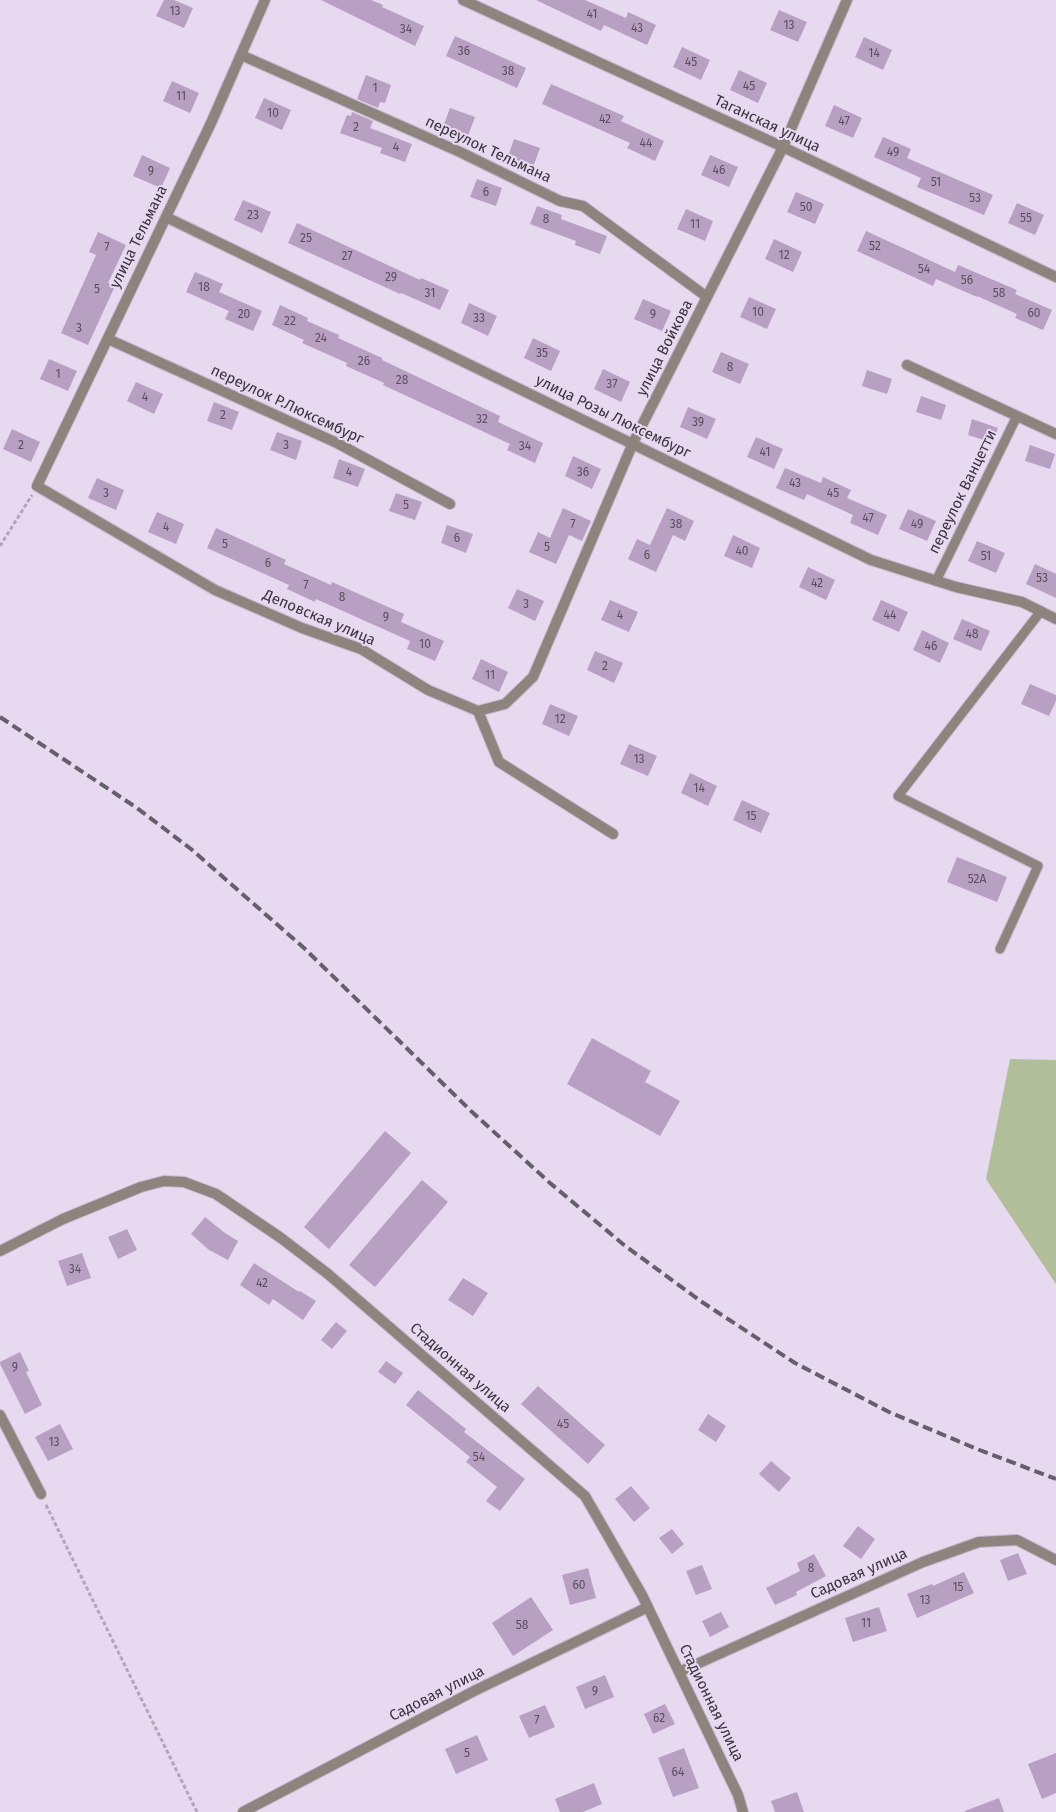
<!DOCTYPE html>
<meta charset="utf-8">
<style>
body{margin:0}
canvas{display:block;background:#e6d9f0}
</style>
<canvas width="1056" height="1812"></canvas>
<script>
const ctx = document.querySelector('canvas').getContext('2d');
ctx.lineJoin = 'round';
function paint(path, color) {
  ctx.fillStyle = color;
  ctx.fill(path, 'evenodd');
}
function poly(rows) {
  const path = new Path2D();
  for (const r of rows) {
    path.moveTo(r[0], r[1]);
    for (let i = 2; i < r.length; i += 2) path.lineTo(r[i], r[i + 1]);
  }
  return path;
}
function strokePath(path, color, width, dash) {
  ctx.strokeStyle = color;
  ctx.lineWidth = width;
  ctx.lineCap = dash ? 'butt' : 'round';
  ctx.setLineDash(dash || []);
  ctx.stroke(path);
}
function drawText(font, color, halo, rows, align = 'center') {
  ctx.font = font + ' "Fira Sans",sans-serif';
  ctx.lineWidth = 4;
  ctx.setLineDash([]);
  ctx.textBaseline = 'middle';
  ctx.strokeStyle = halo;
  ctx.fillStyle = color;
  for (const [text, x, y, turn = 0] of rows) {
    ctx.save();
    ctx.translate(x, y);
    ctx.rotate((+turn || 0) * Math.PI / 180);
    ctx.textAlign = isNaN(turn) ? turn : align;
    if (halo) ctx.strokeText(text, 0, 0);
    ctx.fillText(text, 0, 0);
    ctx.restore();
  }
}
const green = poly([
 [1010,1059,1056,1060,1056,1284,986,1179]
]);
const building = poly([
 [164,0,174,0,193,8,184,28,156,16],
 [321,0,371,0,383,5,382,7,424,26,415,46],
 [536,0,585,0,626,18,628,12,656,25,647,45,604,25,601,31],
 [779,10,807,22,798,42,770,30],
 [455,36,526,68,517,88,446,56],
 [864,37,892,50,883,70,855,57],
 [682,47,710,60,701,80,673,67],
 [739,70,767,83,758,103,730,90],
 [366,75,391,85,385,103,380,102,378,108,357,99],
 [172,81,199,93,190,113,163,101],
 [551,84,624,116,621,121,664,141,655,161,627,148,630,143,542,104],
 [264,98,291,110,282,130,255,118],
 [834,105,862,118,853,138,825,126],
 [450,108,475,117,468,136,443,127],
 [352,112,373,121,370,128,412,144,405,162,380,153,382,148,340,133,347,115,351,116],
 [883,137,911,149,907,158,993,195,984,215,917,187,921,178,874,157],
 [514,139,540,148,533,167,508,157],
 [142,155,170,168,161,188,133,176],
 [710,155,738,167,729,187,701,175],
 [477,179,502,188,496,206,470,197],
 [796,192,824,204,815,224,787,212],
 [243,200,271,212,262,233,234,220],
 [1017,203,1044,215,1035,235,1008,223],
 [537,206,562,215,561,219,607,236,600,254,575,245,576,241,530,224],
 [686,209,713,221,705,241,677,229],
 [297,223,420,280,421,278,449,290,440,310,401,293,400,294,288,243],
 [866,231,955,272,958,265,1017,290,1015,294,1052,310,1043,330,1015,318,1017,314,977,296,977,297,936,279,933,286,857,251],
 [98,232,126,245,108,283,115,286,88,345,61,333,96,255,89,252],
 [774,239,802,252,793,272,765,259],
 [195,272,223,284,219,292,262,311,253,331,225,319,229,311,186,292],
 [749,297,776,309,767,329,740,317],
 [643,299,671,311,662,331,634,319],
 [469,303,497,316,488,336,461,323],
 [280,305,308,318,307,321,339,335,338,338,382,358,382,360,500,416,498,422,543,443,535,463,507,450,510,444,383,385,384,383,346,366,347,363,302,343,304,340,272,325],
 [533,338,560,351,551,371,524,358],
 [721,352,749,364,740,384,712,372],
 [49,359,77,371,68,391,40,379],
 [603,369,630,382,621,402,594,389],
 [867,370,892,379,887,394,862,386],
 [136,382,163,394,154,414,127,401],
 [921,396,946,405,941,420,916,412],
 [214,402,239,412,232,430,207,421],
 [688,407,716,419,707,439,680,427],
 [972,419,998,428,993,443,968,435],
 [12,429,40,442,31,462,3,449],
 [277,432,302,441,296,460,270,450],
 [756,437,783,449,774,469,747,457],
 [1030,445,1055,454,1050,469,1025,461],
 [573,456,601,469,592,489,565,476],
 [339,459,365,469,358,487,333,478],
 [785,468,821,483,823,477,851,490,847,498,887,515,878,535,850,523,853,515,807,494,804,500,776,488],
 [97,478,124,490,116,510,88,498],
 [396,493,422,502,415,520,389,511],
 [563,508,591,521,582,541,569,535,556,564,529,552,538,532,550,538],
 [667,508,694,521,685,541,673,535,656,572,628,559,637,539,650,545],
 [908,509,936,521,927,541,899,529],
 [157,512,184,524,176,544,148,532],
 [447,525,473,534,466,553,441,543],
 [216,528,286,560,284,564,331,585,332,582,404,614,401,622,444,641,435,661,407,649,410,641,316,599,315,602,287,589,289,585,207,548],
 [733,535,760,548,752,568,724,556],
 [977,541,1005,553,996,573,968,561],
 [1035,564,1056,574,1056,598,1026,584],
 [808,567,835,580,826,600,799,587],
 [517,589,544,601,535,621,508,608],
 [610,600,638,612,629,632,601,620],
 [881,600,908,612,899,632,872,620],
 [962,619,990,631,981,651,953,639],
 [922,630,949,643,940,663,913,650],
 [595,651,623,663,614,683,587,670],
 [481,659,508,672,499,692,472,679],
 [1030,684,1056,695,1056,701,1049,716,1021,704],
 [550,704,578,716,569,736,542,724],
 [629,744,657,756,648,776,620,764],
 [690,773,717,786,708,806,681,793],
 [742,800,770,813,761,833,733,820],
 [957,857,1007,877,997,902,947,882],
 [592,1038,651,1071,645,1082,680,1101,660,1136,567,1084],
 [385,1131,411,1153,329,1249,304,1227],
 [422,1180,448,1202,375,1287,349,1265],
 [205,1217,225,1233,238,1241,228,1260,209,1250,191,1234],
 [127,1229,137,1250,118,1259,108,1237],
 [82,1253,91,1278,67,1286,58,1261],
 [254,1263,299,1292,300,1291,316,1301,303,1320,273,1299,269,1305,240,1285],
 [463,1278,488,1293,473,1316,448,1300],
 [336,1322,347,1331,332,1349,321,1340],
 [20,1352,29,1371,26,1372,42,1405,25,1414,0,1364,0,1362],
 [386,1361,403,1373,395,1384,378,1372],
 [538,1386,605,1445,588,1464,521,1404],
 [418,1390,466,1429,464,1432,525,1479,500,1511,486,1501,497,1487,466,1462,470,1457,406,1405],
 [708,1414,726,1426,716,1442,698,1430],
 [60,1424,73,1449,48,1461,35,1437],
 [771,1461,791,1478,779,1492,759,1474],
 [631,1486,650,1508,634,1522,615,1499],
 [858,1526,875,1539,861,1559,843,1546],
 [672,1529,684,1544,672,1554,659,1538],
 [1018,1553,1027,1574,1008,1581,1000,1560],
 [814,1554,826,1576,796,1592,797,1595,775,1605,766,1588,800,1571,797,1563],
 [702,1565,712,1589,696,1595,686,1571],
 [588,1568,596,1598,570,1605,562,1575],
 [964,1572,974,1593,917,1618,907,1594,932,1584,933,1586],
 [531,1597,553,1630,513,1656,492,1623],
 [879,1607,887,1631,853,1642,845,1618],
 [721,1612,729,1627,710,1637,702,1621],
 [605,1675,614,1697,585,1709,576,1687],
 [665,1704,675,1724,653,1734,644,1714],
 [545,1705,555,1727,529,1738,519,1716],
 [477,1735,488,1760,456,1774,445,1749],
 [684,1748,699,1788,673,1797,658,1758],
 [1056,1753,1056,1793,1042,1799,1028,1764],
 [594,1783,602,1804,583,1812,560,1812,555,1799],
 [797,1792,804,1812,775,1812,771,1801],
 [999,1798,1004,1812,965,1812,965,1811]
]);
const path = poly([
 [0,546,32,495],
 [46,1505,197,1812]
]);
const service = poly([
 [936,581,1017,416],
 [1000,949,1038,866,898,796,1041,611]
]);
const minor = poly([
 [265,0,211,123,37,486,215,590,302,628,361,649,428,690,478,711,499,762,613,834],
 [463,0,783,147,1056,277],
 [241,55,460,152,560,201,583,206,707,297],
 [166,217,871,560,956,587,1022,602,1056,619],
 [108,339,337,443,450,504],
 [907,365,1056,434],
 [478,711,505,704,533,677,633,443,783,147,847,0],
 [0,1251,63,1219,141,1187,164,1181,184,1182,216,1194,281,1238,328,1274,585,1496,642,1595,738,1795,743,1812],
 [0,1415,41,1494],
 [679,1672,923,1562,979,1542,1017,1540,1056,1560],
 [243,1812,476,1690,648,1607]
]);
const rail = poly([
 [0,717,137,808,191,849,304,948,471,1111,550,1183,624,1245,702,1302,795,1363,889,1412,977,1449,1056,1479]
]);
const numberNames = [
 ["13",175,12],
 ["41",592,15],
 ["13",789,26],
 ["43",637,29],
 ["34",406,30],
 ["36",464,52],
 ["14",874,54],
 ["45",691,63],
 ["38",508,72],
 ["45",749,87],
 ["1",375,89],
 ["11",181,97],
 ["10",273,114],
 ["42",605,120],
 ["47",844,122],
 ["2",356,128],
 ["44",646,144],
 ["4",396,148],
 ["49",893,153],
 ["46",719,171],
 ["9",151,172],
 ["51",936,183],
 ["6",486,193],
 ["53",975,199],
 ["50",806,208],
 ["23",253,216],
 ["55",1026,219],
 ["8",546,220],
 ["11",695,225],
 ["25",306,239],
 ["52",875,247],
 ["7",107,248],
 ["12",784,256],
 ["27",347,257],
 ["54",924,270],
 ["29",391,278],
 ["56",967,281],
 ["18",204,288],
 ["5",97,290],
 ["31",430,294],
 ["58",999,294],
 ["10",758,313],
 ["60",1034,314],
 ["20",244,315],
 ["9",653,315],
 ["33",479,319],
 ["22",290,322],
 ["3",79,329],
 ["24",321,339],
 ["35",542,354],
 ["26",364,362],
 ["8",730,368],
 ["1",58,375],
 ["28",402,381],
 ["37",612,385],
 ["4",145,398],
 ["2",223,416],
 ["32",482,420],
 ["39",698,423],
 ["2",21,446],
 ["3",286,446],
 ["34",525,447],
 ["41",765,453],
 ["4",349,473],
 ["36",583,473],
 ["43",795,484],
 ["3",106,494],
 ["45",833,494],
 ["5",406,506],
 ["47",868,519],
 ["7",573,525],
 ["38",676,525],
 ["49",917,525],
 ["4",166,528],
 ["6",457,539],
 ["5",225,545],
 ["5",547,548],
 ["40",742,552],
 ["6",647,556],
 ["51",986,557],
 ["6",268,564],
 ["53",1042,579],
 ["42",817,584],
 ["7",306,586],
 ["8",342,598],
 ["3",526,605],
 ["4",620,616],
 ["44",890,616],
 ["9",386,618],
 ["48",972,635],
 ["10",425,645],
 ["46",931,647],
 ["2",605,667],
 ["11",490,676],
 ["12",560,720],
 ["13",639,760],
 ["14",699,789],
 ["15",751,817],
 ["52А",977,880],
 ["34",75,1270],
 ["42",262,1284],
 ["9",15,1368],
 ["45",563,1425],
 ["13",54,1443],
 ["54",479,1458],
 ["8",811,1569],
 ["60",579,1586],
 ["15",958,1588],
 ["13",925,1601],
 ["11",866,1624],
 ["58",522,1626],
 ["9",595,1692],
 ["62",659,1719],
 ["7",537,1721],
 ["5",467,1754],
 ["64",678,1773]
];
const streetNames = [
 ["Таганская улица",767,124,25],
 ["переулок Тельмана",488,150,25],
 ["улица Тельмана",139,237,-64],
 ["улица Войкова",665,348,-63],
 ["переулок Р.Люксембург",287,405,25],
 ["улица Розы Люксембург",613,417,26],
 ["переулок Ванцетти",963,492,-64],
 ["Деповская улица",319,618,23],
 ["Стадионная улица",460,1368,41],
 ["Садовая улица",859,1574,-24],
 ["Садовая улица",437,1694,-27],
 ["Стадионная улица",711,1703,64]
];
paint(green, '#b0be99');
paint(building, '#b8a0c3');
strokePath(service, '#c3b8cc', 11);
strokePath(minor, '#c3b8cc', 12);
strokePath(path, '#b1a6b9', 3, [4, 2.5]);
strokePath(service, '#8d847d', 9);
strokePath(minor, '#8d847d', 10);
strokePath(rail, '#655e6b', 4, [10, 5]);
drawText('12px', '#594f5e', null, numberNames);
drawText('15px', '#39343d', '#e6d9f0', streetNames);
</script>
